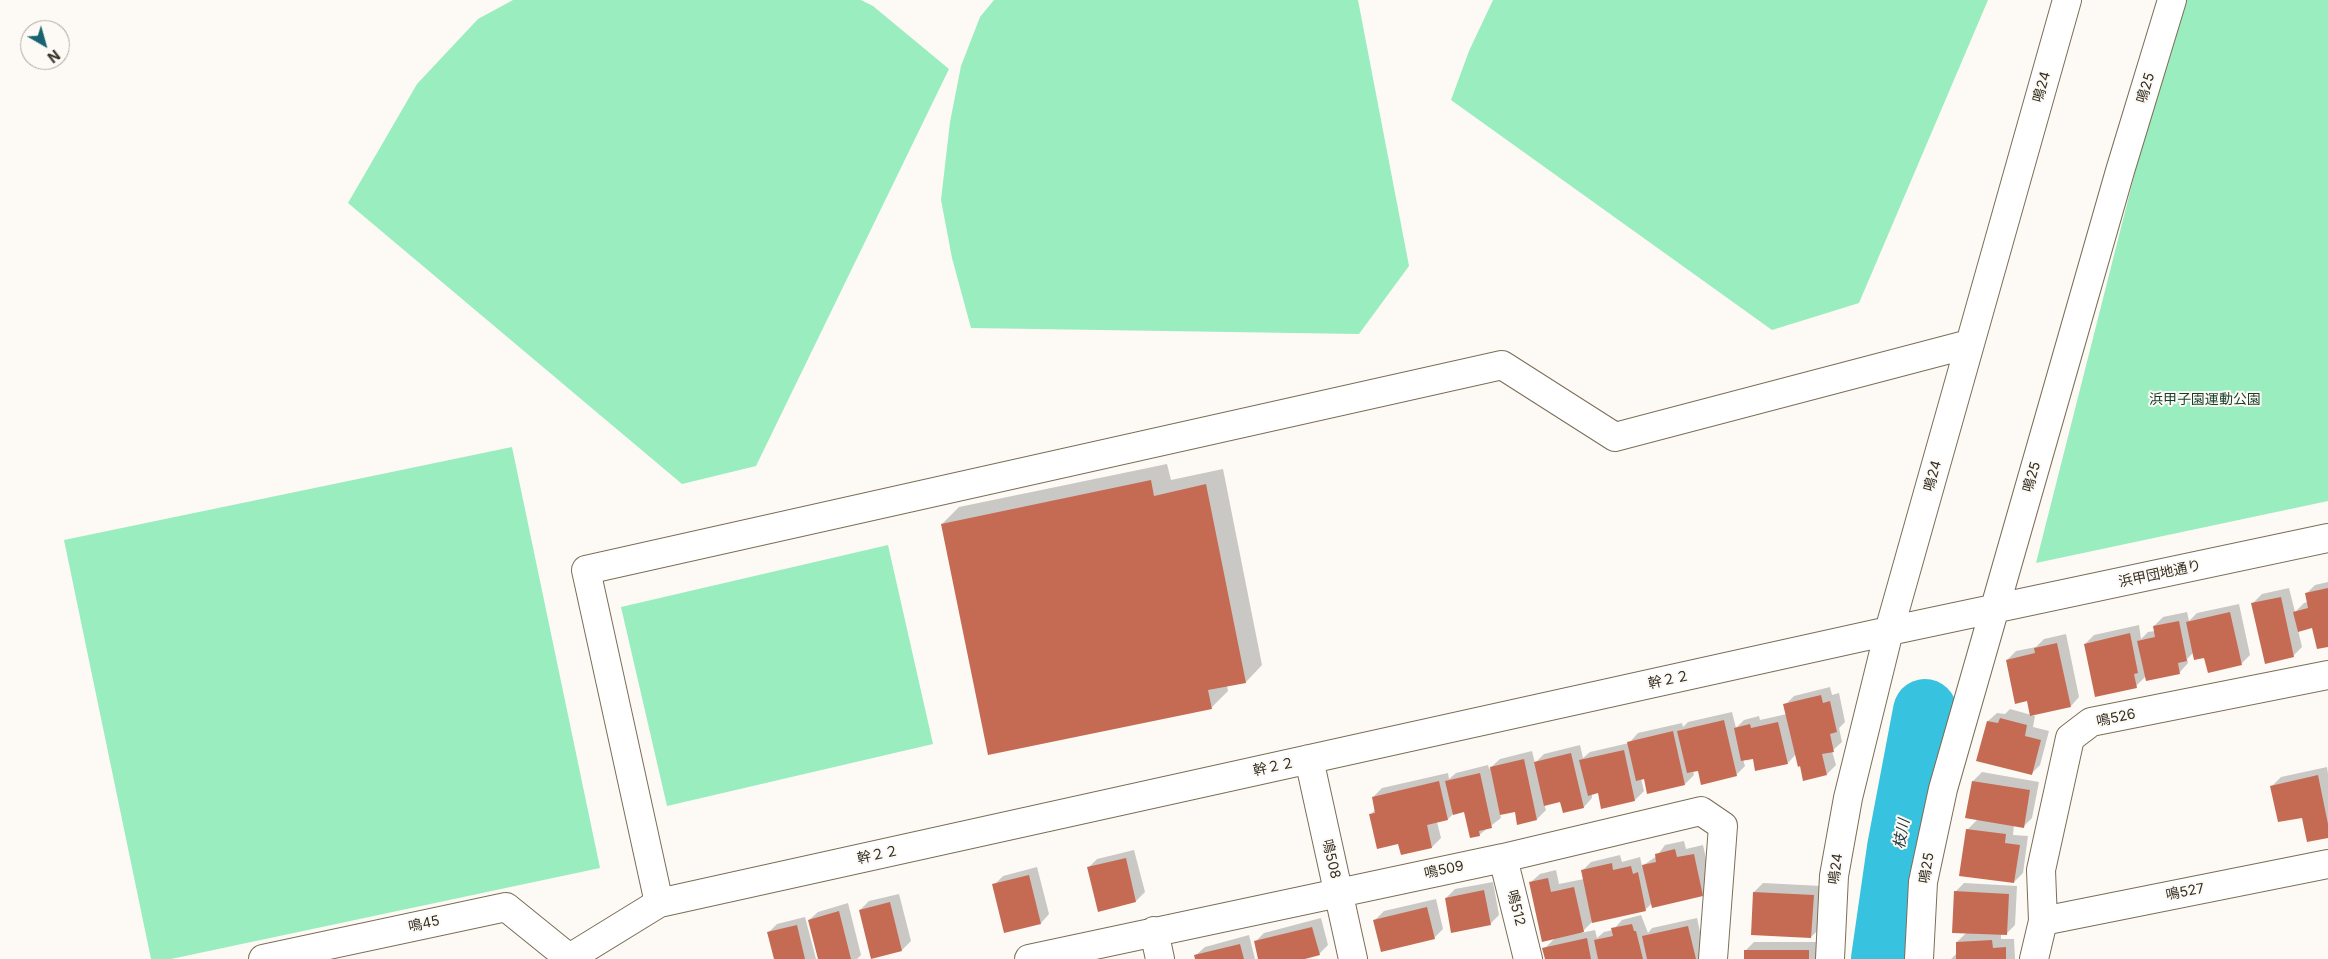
<!DOCTYPE html>
<meta charset="utf-8">
<style>
body{margin:0}
#map{position:relative;width:2328px;height:959px;overflow:hidden;background:#fdfaf5;font-family:Inter,sans-serif}
canvas{display:block}
.north{position:absolute;left:20px;top:20px;width:50px;height:50px;box-sizing:border-box;background:#fdfaf5;border:1px solid #ada8a1;border-radius:50%;rotate:142deg;font-size:14px;font-weight:700;line-height:20px;text-align:center;color:#342e24}
.north::after{content:'';display:block;margin:auto;width:18px;height:22px;background:#18636f;clip-path:polygon(50% 0,100% 100%,50% 72%,0 100%)}
</style>
<div id="map">
<canvas width="2328" height="959"></canvas>
<div class="north">N</div>
</div>
<script>
const ctx = document.querySelector('canvas').getContext('2d');
ctx.lineJoin = 'round';
function paint(path, color) {
  ctx.fillStyle = color;
  ctx.fill(path, 'evenodd');
}
function poly(rows) {
  const path = new Path2D();
  for (const r of rows) {
    path.moveTo(r[0], r[1]);
    for (let i = 2; i < r.length; i += 2) path.lineTo(r[i], r[i + 1]);
  }
  return path;
}
function strokePath(path, color, width, dash) {
  ctx.strokeStyle = color;
  ctx.lineWidth = width;
  ctx.lineCap = dash ? 'butt' : 'round';
  ctx.setLineDash(dash || []);
  ctx.stroke(path);
}
function drawText(font, color, halo, rows, align = 'center') {
  ctx.font = font + ' Inter,"Noto Sans JP",sans-serif';
  ctx.lineWidth = 4;
  ctx.setLineDash([]);
  ctx.textBaseline = 'middle';
  ctx.strokeStyle = halo;
  ctx.fillStyle = color;
  for (const [text, x, y, turn = 0] of rows) {
    ctx.save();
    ctx.translate(x, y);
    ctx.rotate((+turn || 0) * Math.PI / 180);
    ctx.textAlign = isNaN(turn) ? turn : align;
    if (halo) ctx.strokeText(text, 0, 0);
    ctx.fillText(text, 0, 0);
    ctx.restore();
  }
}
const green = poly([
 [513,0,861,0,873,6,949,69,756,466,682,484,348,203,417,84,478,19],
 [994,0,1358,0,1409,266,1359,334,971,328,952,258,941,200,950,122,961,66,980,17],
 [1493,0,1988,0,1859,303,1772,330,1451,100,1469,51],
 [2187,0,2328,0,2328,501,2036,563,2148,121],
 [512,447,600,868,171,959,151,959,64,540],
 [888,545,933,744,667,806,621,607]
]);
const shadow = poly([
 [1167,464,1171,480,1223,469,1262,665,1246,682,1227,685,1228,691,1211,708,942,524,959,507],
 [2328,582,2328,645,2313,627,2298,630,2302,647,2293,656,2253,603,2262,594,2289,588,2295,612,2304,603,2308,602,2306,594,2315,585],
 [2239,604,2250,655,2241,664,2194,652,2187,659,2188,663,2180,672,2146,676,2136,686,2085,644,2094,635,2139,625,2141,639,2148,632,2155,631,2154,626,2163,617,2187,612,2189,621,2197,613],
 [2066,634,2079,697,2071,706,2027,700,2007,660,2016,651,2036,647,2044,639],
 [1830,687,1832,695,1839,693,1845,722,1839,728,1842,742,1832,751,1836,765,1827,774,1796,754,1788,763,1754,757,1743,759,1745,766,1736,775,1699,769,1693,771,1694,775,1685,784,1641,778,1644,791,1635,800,1599,792,1592,794,1592,798,1584,807,1561,800,1544,804,1546,810,1537,819,1516,810,1500,814,1501,818,1479,835,1464,811,1453,814,1448,819,1437,822,1441,838,1432,847,1402,854,1399,843,1370,815,1376,809,1373,797,1382,788,1448,773,1449,779,1456,773,1488,765,1489,769,1500,759,1532,751,1535,763,1544,754,1580,745,1583,758,1590,752,1629,743,1638,733,1682,723,1683,727,1688,722,1732,712,1736,728,1744,720,1759,716,1760,720,1787,714,1785,705,1794,696],
 [2010,709,2035,716,2033,727,2049,731,2040,765,2031,774,1988,721,1997,713,2005,714],
 [2327,767,2328,774,2328,837,2272,786,2281,777],
 [1982,772,2039,782,2032,818,2023,827,2014,825,2013,835,2028,836,2023,873,2014,882,1967,830,1978,819,1973,781],
 [1684,841,1686,849,1703,845,1712,886,1703,895,1652,903,1645,910,1592,922,1581,933,1595,930,1597,938,1604,932,1613,930,1622,920,1641,915,1648,933,1652,928,1697,918,1705,955,1701,959,1546,959,1544,949,1555,938,1531,882,1540,874,1556,870,1559,884,1584,879,1582,871,1591,862,1620,855,1622,862,1640,857,1642,866,1657,856,1665,845],
 [1134,850,1145,892,1136,901,1099,910,1088,868,1097,859],
 [1037,867,1049,914,1041,923,994,885,1003,876],
 [1493,882,1499,915,1490,924,1446,898,1455,889],
 [1763,883,1822,886,1820,928,1811,937,1754,892],
 [1964,883,2017,886,2015,925,2006,934,2001,934,2001,939,2014,939,2015,959,1951,959,1957,953,1957,942,1967,932,1955,892],
 [899,894,911,941,902,950,872,957,860,910,869,901],
 [1436,899,1443,929,1434,938,1375,920,1384,911],
 [848,903,861,955,857,959,819,959,809,920,818,912],
 [805,917,816,959,775,959,768,933,777,924],
 [1321,918,1328,945,1319,954,1299,959,1260,959,1255,942,1264,933],
 [1249,935,1255,959,1197,959,1196,955,1205,947],
 [1754,942,1818,942,1818,959,1745,959,1745,951]
]);
const river = poly([
 [1883,959,1899,848,1925,711]
]);
const building = poly([
 [1151,480,1154,496,1206,484,1246,683,1208,690,1212,709,988,755,941,524],
 [2328,588,2328,647,2317,649,2312,628,2298,632,2293,612,2308,608,2305,593],
 [2281,597,2294,657,2265,664,2251,603],
 [2230,612,2242,665,2208,673,2204,658,2194,660,2186,622],
 [2179,621,2187,661,2178,663,2180,674,2146,681,2137,641,2155,637,2153,626],
 [2130,633,2138,673,2134,674,2137,688,2095,697,2084,644],
 [2057,643,2071,707,2030,716,2027,701,2015,704,2006,660,2035,653,2034,648],
 [1821,695,1823,703,1830,701,1837,732,1830,734,1834,752,1822,754,1827,775,1803,781,1800,766,1798,767,1783,704],
 [2000,718,2027,725,2025,736,2041,740,2032,775,1976,761,1987,721,1998,723],
 [1724,720,1737,776,1701,785,1698,771,1687,773,1677,731],
 [1778,722,1788,764,1755,771,1753,759,1741,761,1734,728,1750,724,1751,728],
 [1673,731,1685,785,1647,794,1644,779,1636,781,1627,742],
 [1624,750,1635,801,1601,809,1598,793,1588,796,1579,760],
 [1571,753,1584,808,1563,813,1560,802,1544,806,1534,762],
 [1524,759,1537,820,1517,825,1515,812,1500,815,1490,767],
 [1480,773,1492,828,1479,831,1480,836,1470,838,1464,812,1453,815,1445,781],
 [2318,775,2328,824,2328,838,2307,842,2302,818,2278,822,2270,786],
 [1439,781,1448,820,1427,825,1432,848,1401,855,1398,844,1377,849,1369,814,1375,813,1372,797],
 [1972,781,2030,790,2024,828,1965,818],
 [1966,829,2006,834,2005,843,2020,845,2014,883,1959,876],
 [1675,849,1677,857,1694,854,1703,896,1652,908,1642,865,1656,862,1655,854],
 [1126,858,1136,902,1098,912,1087,867],
 [1612,863,1613,870,1631,866,1633,874,1638,872,1646,911,1592,923,1581,870],
 [1029,875,1041,924,1004,933,992,884],
 [1548,878,1551,892,1574,887,1584,932,1542,942,1529,882],
 [1484,890,1491,925,1451,933,1445,898],
 [1954,891,2009,894,2007,935,1952,933],
 [1753,892,1814,895,1811,938,1751,935],
 [890,902,902,951,871,959,859,910],
 [1427,907,1435,939,1381,952,1373,920],
 [839,911,851,959,818,959,808,920],
 [1632,924,1634,931,1636,931,1643,959,1598,959,1594,940,1613,936,1611,928],
 [797,925,805,959,774,959,767,932],
 [1688,926,1696,959,1647,959,1642,936],
 [1312,927,1320,955,1305,959,1258,959,1254,941],
 [1587,938,1591,959,1545,959,1542,948],
 [1992,940,1993,948,2006,947,2006,959,1956,959,1956,942],
 [1240,944,1244,959,1195,959,1194,955],
 [1744,950,1809,950,1809,959,1744,959]
]);
const minor = poly([
 [1309,759,1353,959],
 [1503,858,1528,959],
 [659,903,586,570,1502,365,1615,437,1969,344],
 [2043,921,2328,864],
 [1154,931,1160,959],
 [263,959,506,907,569,958],
 [568,959,659,903,1889,631,2328,538],
 [1029,959,1503,858,1701,811,1723,826,1713,959],
 [1830,959,1834,876,1848,798,1889,631,2067,0],
 [1919,959,1923,882,1943,789,2120,171,2172,0],
 [2034,959,2043,921,2041,870,2070,738,2091,722,2328,675]
]);
const streetNames = [
 ["鳴24",2042,87,-74],
 ["鳴25",2146,88,-73],
 ["鳴24",1933,476,-74],
 ["鳴25",2032,477,-74],
 ["浜甲団地通り",2160,574,-12],
 ["幹２２",1669,680,-12],
 ["鳴526",2116,718,-12],
 ["幹２２",1274,767,-12],
 ["幹２２",878,855,-12],
 ["鳴508",1331,859,77],
 ["鳴25",1927,868,-80],
 ["鳴24",1836,869,-82],
 ["鳴509",1444,870,-12],
 ["鳴527",2185,892,-11],
 ["鳴512",1516,908,76],
 ["鳴45",424,924,-12]
];
const parkNames = [
 ["浜甲子園運動公園",2205,400]
];
const waterNames = [
 ["枝川",1902,834,-80]
];
paint(green, '#99edbe');
paint(shadow, '#0003');
strokePath(river, '#37c3df', 64);
paint(building, '#c56b54');
strokePath(minor, '#7b6e57', 30);
strokePath(minor, '#fff', 28);
drawText('14px', '#342e24', '#fdfaf5', streetNames);
drawText('14px', '#153f2a', '#fdfaf5', parkNames);
drawText('italic 15px', '#21383d', '#fdfaf5', waterNames);
</script>
